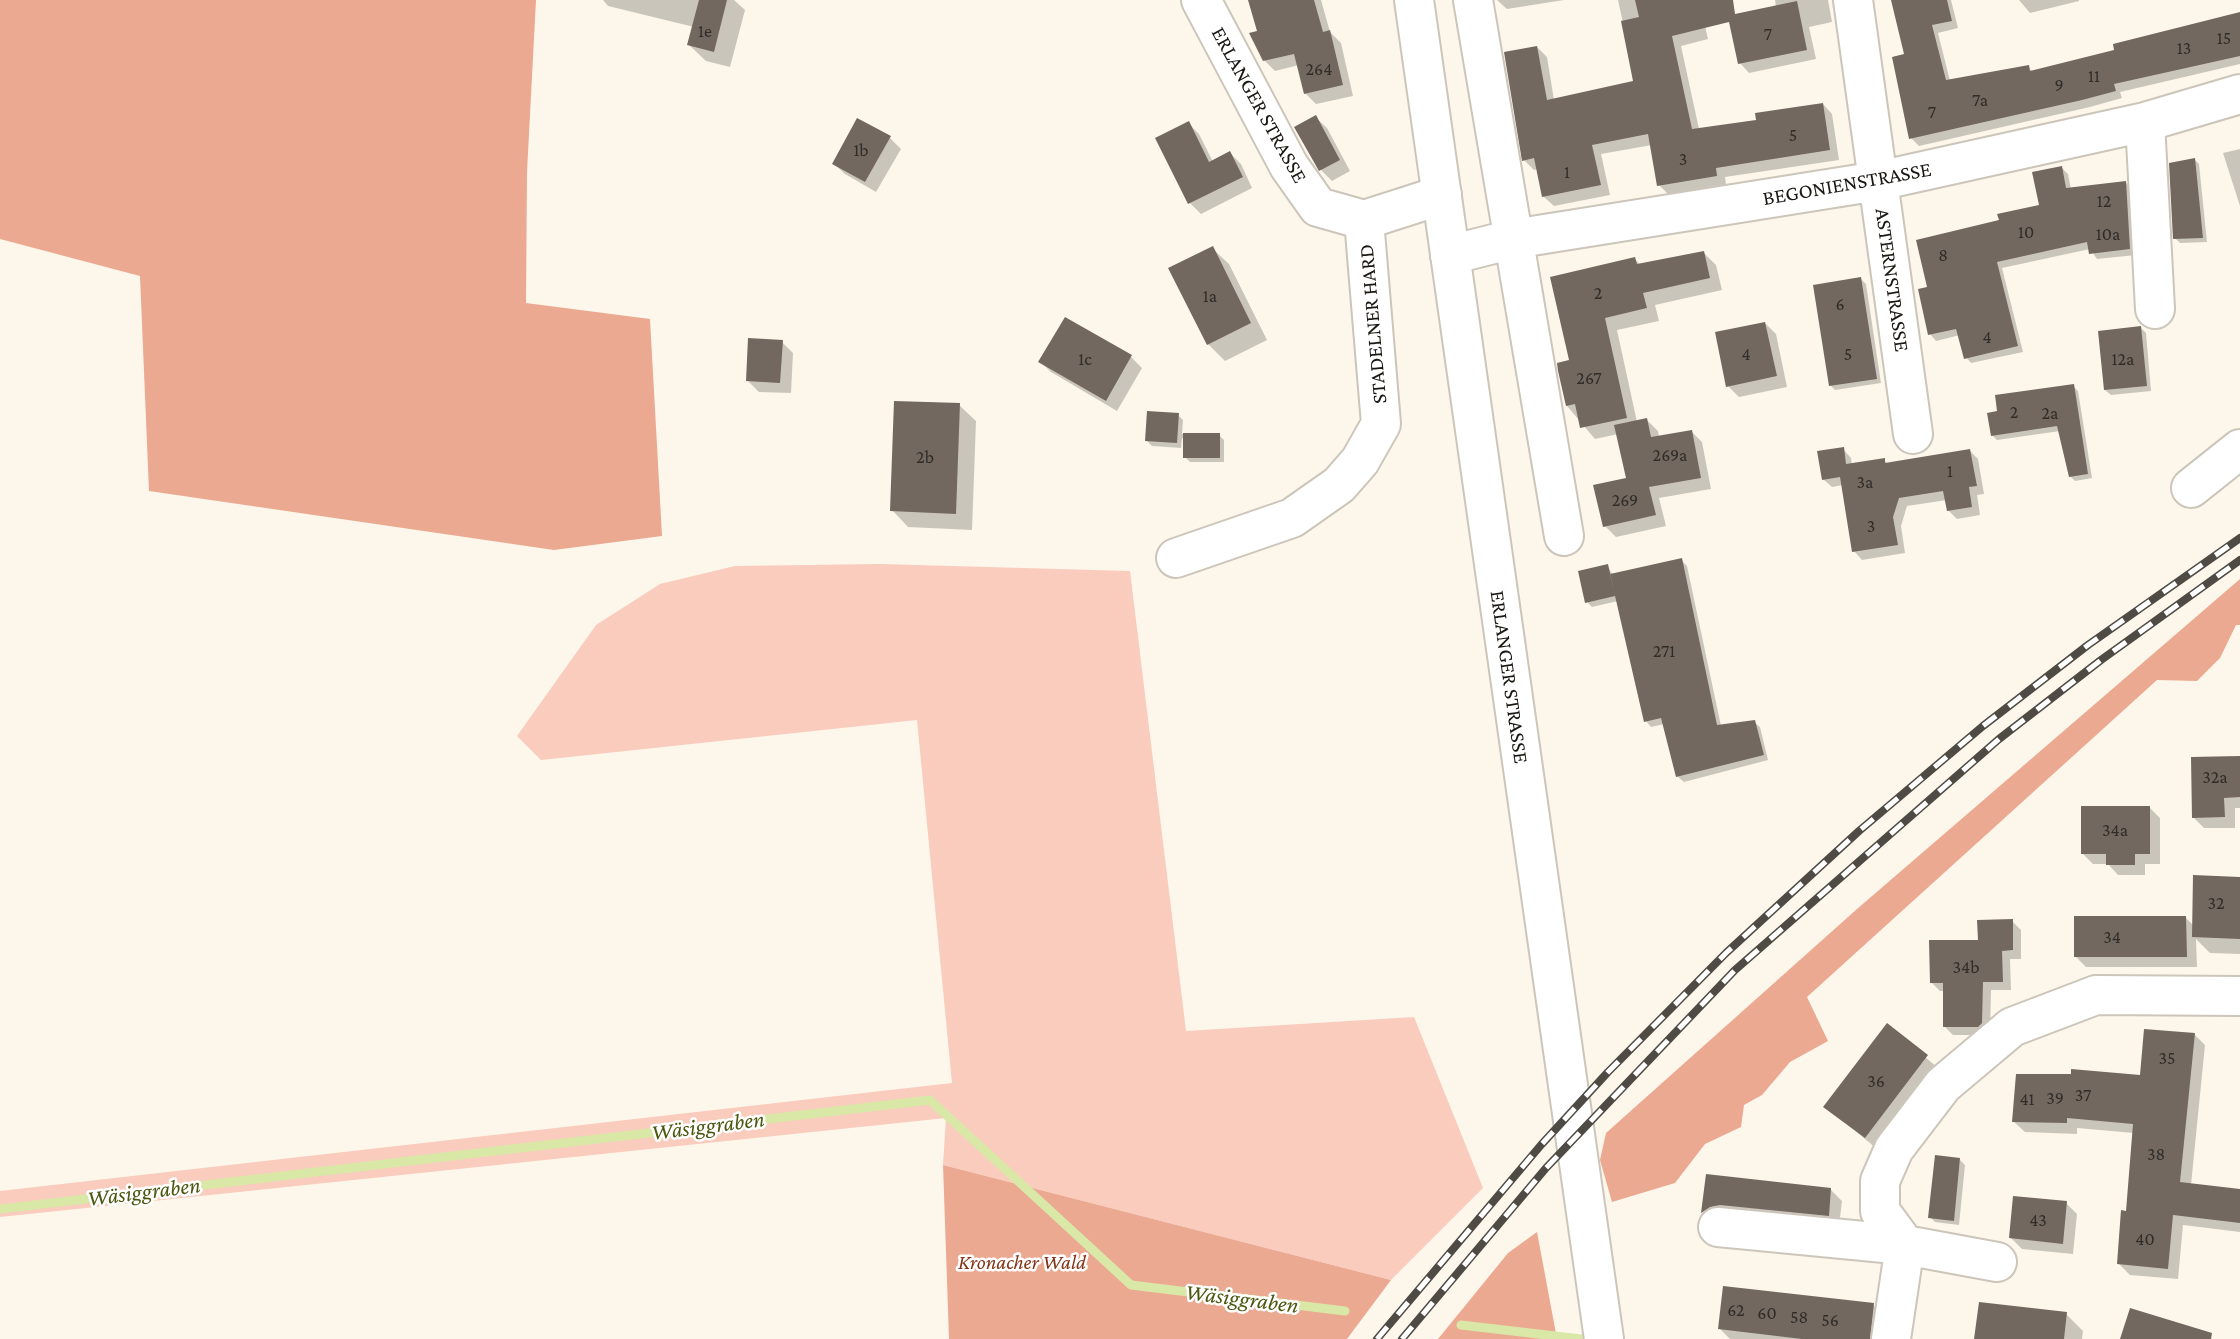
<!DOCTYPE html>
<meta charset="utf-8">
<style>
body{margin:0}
canvas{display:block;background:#fdf6ea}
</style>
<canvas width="2240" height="1339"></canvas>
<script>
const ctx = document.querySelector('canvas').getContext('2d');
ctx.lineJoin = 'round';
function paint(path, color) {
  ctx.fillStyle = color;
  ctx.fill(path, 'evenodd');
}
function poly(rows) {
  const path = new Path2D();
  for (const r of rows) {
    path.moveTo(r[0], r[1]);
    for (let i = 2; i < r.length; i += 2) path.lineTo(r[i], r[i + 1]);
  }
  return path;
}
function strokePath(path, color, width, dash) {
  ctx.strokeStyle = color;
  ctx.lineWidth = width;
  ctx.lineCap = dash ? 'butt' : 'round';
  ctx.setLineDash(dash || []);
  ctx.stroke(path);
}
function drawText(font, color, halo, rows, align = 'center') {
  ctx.font = font + ' "Crimson Pro",serif';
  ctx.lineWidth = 5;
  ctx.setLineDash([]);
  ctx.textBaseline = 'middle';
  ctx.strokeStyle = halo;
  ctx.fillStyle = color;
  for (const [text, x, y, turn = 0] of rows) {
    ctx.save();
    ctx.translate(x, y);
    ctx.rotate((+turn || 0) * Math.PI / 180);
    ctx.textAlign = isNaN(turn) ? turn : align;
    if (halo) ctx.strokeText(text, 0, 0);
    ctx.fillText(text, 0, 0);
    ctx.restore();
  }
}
const green = poly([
 [880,564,1130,571,1186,1031,1414,1017,1483,1188,1391,1280,943,1165,946,1118,0,1217,0,1191,952,1083,917,720,541,760,517,736,596,625,660,584,735,566]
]);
const forest = poly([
 [0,0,536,0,527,172,526,303,650,319,662,536,554,550,149,491,140,276,0,239],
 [2240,579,2240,625,2236,625,2220,658,2197,681,2157,680,1807,997,1828,1041,1790,1062,1762,1095,1744,1105,1741,1127,1705,1144,1675,1183,1612,1202,1600,1160,1606,1133,1857,909],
 [943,1165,1391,1280,1347,1339,949,1339],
 [1537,1232,1557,1339,1438,1339,1508,1253]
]);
const shadow = poly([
 [603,0,734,0,745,10,730,67,706,61,689,45,694,27,608,6],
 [1250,0,1321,0,1330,32,1341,43,1353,96,1316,104,1305,93,1299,65,1275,71,1264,60],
 [1497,0,1564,0,1507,9],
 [1618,0,1699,0,1708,39,1681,46,1699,129,1758,121,1823,104,1832,114,1839,160,1725,177,1726,185,1669,195,1659,185,1652,145,1601,154,1610,195,1554,206,1544,197,1538,169,1534,170,1524,160,1537,47,1547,57,1554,100,1636,83],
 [1775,0,1828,0,1832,22,1809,27,1816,59,1749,73,1740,63,1776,7],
 [1893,0,1951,0,1958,28,1938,33,1950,81,2028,67,2033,72,2116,52,2240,13,2240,64,2120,92,2122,98,2090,107,1919,146,1911,138,1907,55],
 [2019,0,2079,0,2079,1,2030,13],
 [1316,118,1327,128,1350,171,1332,181,1321,170],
 [1188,123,1199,134,1213,162,1230,153,1241,164,1252,188,1201,214,1190,203],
 [890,138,901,149,876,192,845,174,834,164],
 [2240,149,2240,206,2223,153],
 [2194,159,2199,164,2207,242,2180,243,2175,238],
 [2062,168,2068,174,2071,189,2126,183,2132,189,2136,255,2097,259,2090,249,2002,268,2023,352,1971,363,1965,356,1960,335,1936,341,1930,334,1929,288,2001,222,2041,206],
 [1212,248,1229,264,1267,340,1225,361,1208,344],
 [1704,253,1716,265,1722,290,1655,305,1659,321,1617,330,1637,422,1647,420,1658,431,1659,437,1691,431,1702,442,1711,489,1659,498,1666,526,1616,537,1605,526,1628,480,1618,434,1595,439,1567,406,1571,362,1635,259,1640,265],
 [1861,279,1866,284,1881,383,1835,390,1830,385],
 [1065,319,1131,357,1142,368,1117,411,1051,372,1040,361],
 [1765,323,1776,334,1787,387,1739,397,1728,386],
 [2141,328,2146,333,2151,391,2111,395,2105,390],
 [782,342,793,353,791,393,759,392,748,381],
 [2073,386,2078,391,2092,478,2075,481,2070,476,2060,431,1997,440,1992,435,1999,413],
 [959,405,976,421,972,530,908,527,892,510],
 [1178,415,1183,420,1182,434,1219,435,1224,440,1224,462,1190,462,1185,457,1185,438,1182,438,1181,448,1152,446,1147,441],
 [1843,449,1851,458,1852,465,1884,460,1889,465,1970,451,1978,459,1984,494,1977,495,1980,515,1957,519,1948,510,1947,500,1907,506,1901,526,1905,553,1862,560,1854,551,1843,485,1832,487,1823,479],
 [1681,560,1687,566,1721,726,1754,722,1760,727,1768,760,1684,782,1678,777,1664,724,1651,727,1646,721,1618,601,1592,607,1587,602,1607,566,1613,575],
 [2240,758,2240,808,2235,808,2235,828,2204,828,2193,817],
 [2149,807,2160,818,2160,864,2145,864,2145,875,2118,875,2108,864,2093,864,2082,853],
 [2240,879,2240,954,2210,953,2196,939,2197,967,2086,967,2076,957,2185,917,2194,926],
 [2012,921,2021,930,2021,959,2010,959,2011,990,1991,990,1990,1032,1987,1035,1953,1035,1944,1026,1945,991,1940,991,1931,982,1979,941],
 [1887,1025,1944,1073,1882,1153,1825,1106],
 [2194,1034,2205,1045,2191,1185,2240,1191,2240,1232,2183,1225,2178,1279,2130,1275,2119,1264,2127,1213,2134,1133,2077,1128,2077,1134,2025,1132,2014,1122,2141,1077],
 [1960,1160,1965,1165,1959,1225,1935,1222,1930,1217],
 [1707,1176,1831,1190,1842,1201,1839,1226,1713,1223,1703,1213],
 [2066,1203,2077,1214,2073,1254,2022,1249,2011,1238],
 [1873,1305,1884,1316,1882,1339,1730,1339,1720,1329],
 [2066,1314,2083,1331,2082,1339,1976,1339]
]);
const stream = poly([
 [0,1209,930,1100,1131,1285,1345,1311],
 [1461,1325,1581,1339]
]);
const building = poly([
 [699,0,727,0,714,52,687,45],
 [1248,0,1314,0,1323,32,1330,30,1343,85,1304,94,1294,54,1263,61,1249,33,1257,31],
 [1635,0,1733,0,1735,14,1797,1,1807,50,1738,64,1729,22,1672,36,1692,129,1756,120,1755,113,1823,103,1830,150,1716,168,1717,176,1657,186,1648,134,1592,145,1601,185,1542,197,1534,158,1522,161,1504,52,1537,46,1547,100,1633,81,1621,21,1639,17],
 [1891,0,1947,0,1952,21,1932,25,1946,80,2029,65,2030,71,2114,50,2113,44,2240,12,2240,56,2114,84,2116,91,2082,100,1909,139,1892,57,1904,54],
 [1316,115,1340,160,1319,171,1294,127],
 [857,118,891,136,865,182,832,164],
 [1189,121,1209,162,1230,151,1243,177,1188,204,1155,138],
 [2195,158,2203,238,2173,239,2169,163],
 [2062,166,2066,188,2126,181,2130,249,2089,254,2087,242,1997,262,2018,346,1964,359,1956,329,1928,335,1918,289,1927,287,1916,240,1999,220,1997,214,2039,205,2032,172],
 [1213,246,1251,323,1207,345,1168,268],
 [1704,251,1710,278,1643,293,1647,308,1605,318,1627,418,1580,428,1575,404,1566,406,1558,371,1557,363,1569,360,1550,277,1635,257,1637,264],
 [1861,277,1877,379,1829,386,1813,285],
 [1065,317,1132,355,1106,401,1038,362],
 [1765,322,1777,376,1726,387,1715,332],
 [2141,326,2147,386,2104,390,2098,331],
 [748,338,783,340,780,383,746,381],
 [2074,384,2088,474,2069,477,2057,426,1991,436,1987,413,1997,411,1995,395],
 [894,401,960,403,956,514,890,511],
 [1147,411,1179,413,1177,443,1145,441],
 [1647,418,1651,437,1692,430,1701,478,1649,487,1656,515,1603,527,1593,485,1626,478,1614,425],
 [1183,433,1220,433,1220,458,1183,458],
 [1844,447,1846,464,1885,458,1885,463,1970,449,1977,486,1969,487,1972,507,1947,511,1943,491,1899,498,1893,517,1898,545,1852,552,1840,477,1822,480,1817,451],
 [1682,558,1717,725,1755,720,1764,755,1676,777,1661,718,1644,722,1610,574],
 [1608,564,1615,596,1585,603,1578,571],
 [2240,756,2240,797,2224,798,2225,817,2192,818,2191,757],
 [2081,806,2150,806,2150,854,2135,854,2135,865,2106,865,2106,854,2081,854],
 [2193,875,2240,877,2240,939,2192,937],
 [2074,916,2186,916,2187,957,2074,957],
 [2013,919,2013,950,2002,951,2003,982,1983,982,1982,1023,1978,1027,1943,1027,1943,983,1930,983,1929,940,1978,940,1977,920],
 [1887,1023,1928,1055,1865,1138,1823,1107],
 [2144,1029,2195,1033,2180,1182,2240,1189,2240,1223,2173,1215,2168,1269,2117,1264,2121,1210,2126,1211,2133,1124,2067,1118,2067,1123,2012,1122,2016,1074,2071,1074,2071,1069,2140,1075],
 [1935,1155,1960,1158,1954,1221,1928,1218],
 [1706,1174,1831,1188,1829,1216,1720,1205,1710,1207,1701,1213],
 [2013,1196,2067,1201,2063,1244,2009,1238],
 [1723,1286,1874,1303,1870,1339,1802,1339,1718,1329],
 [1979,1302,2067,1312,2064,1339,1974,1339],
 [2130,1308,2212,1333,2211,1339,2120,1339]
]);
const minor = poly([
 [1201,0,1289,166,1318,207,1364,220,1442,195],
 [1473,0,1564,536],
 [1853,0,1913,434],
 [2145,122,2155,309],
 [1450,255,1513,239,1878,181,2145,122,2240,94],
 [2191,488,2240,449],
 [1176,558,1292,518,1339,485,1360,461,1381,424,1364,220],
 [1718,1227,1905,1245,1891,1339],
 [1997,1262,1905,1245,1880,1211,1880,1181,1894,1149,1943,1085,2012,1027,2096,995,2240,996]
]);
const major = poly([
 [1414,0,1604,1339]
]);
const rail = poly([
 [1377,1339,1541,1145,1608,1072,1726,953,1859,831,1983,726,2088,645,2240,538],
 [1402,1339,1546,1168,1735,970,1999,739,2101,660,2240,560]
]);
const numberNames = [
 ["1e",705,31],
 ["7",1768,34],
 ["15",2224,38],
 ["13",2184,48],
 ["264",1319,69],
 ["11",2094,76],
 ["9",2059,85],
 ["7a",1980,100],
 ["7",1932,112],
 ["5",1793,135],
 ["1b",861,150],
 ["3",1683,159],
 ["1",1567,172],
 ["12",2104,201],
 ["10",2026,232],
 ["10a",2108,234],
 ["8",1943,255],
 ["2",1598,293],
 ["1a",1210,296],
 ["6",1840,304],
 ["4",1987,337],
 ["4",1746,354],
 ["5",1848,354],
 ["1c",1085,359],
 ["12a",2123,359],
 ["267",1589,378],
 ["2",2014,412],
 ["2a",2050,413],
 ["269a",1670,455],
 ["2b",925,457],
 ["1",1950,471],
 ["3a",1865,482],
 ["269",1625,500],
 ["3",1871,526],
 ["271",1664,651],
 ["32a",2215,777],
 ["34a",2115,830],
 ["32",2216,903],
 ["34",2112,937],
 ["34b",1966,967],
 ["35",2167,1058],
 ["36",1876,1081],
 ["37",2083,1095],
 ["39",2055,1098],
 ["41",2027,1099],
 ["38",2156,1154],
 ["43",2038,1220],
 ["40",2145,1239],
 ["62",1736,1310],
 ["60",1767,1313],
 ["58",1799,1317],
 ["56",1830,1320]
];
const streetNames = [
 ["ERLANGER STRASSE",1259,105,61],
 ["BEGONIENSTRASSE",1847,184,-10],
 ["ASTERNSTRASSE",1892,280,82],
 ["STADELNER HARD",1373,324,-95],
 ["ERLANGER STRASSE",1509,677,82]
];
const parkNames = [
 ["Kronacher Wald",1022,1263]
];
const waterNames = [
 ["Wäsiggraben",708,1126,-7],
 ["Wäsiggraben",144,1192,-7],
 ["Wäsiggraben",1242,1299,7]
];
paint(green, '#f9ccbd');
paint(forest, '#eca992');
paint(shadow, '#0003');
strokePath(stream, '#d9e8a7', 9);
paint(building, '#726860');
strokePath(minor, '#ccc5ba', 42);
strokePath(major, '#ccc5ba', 42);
strokePath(minor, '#fff', 38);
strokePath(major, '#fff', 38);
strokePath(rail, '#4e4a44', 8);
strokePath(rail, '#fff', 5, [16]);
drawText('18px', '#312c27', null, numberNames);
drawText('21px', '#1b1814', '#fff', streetNames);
drawText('italic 21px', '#833518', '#fff', parkNames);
drawText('italic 23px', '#4b5710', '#fff', waterNames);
</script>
